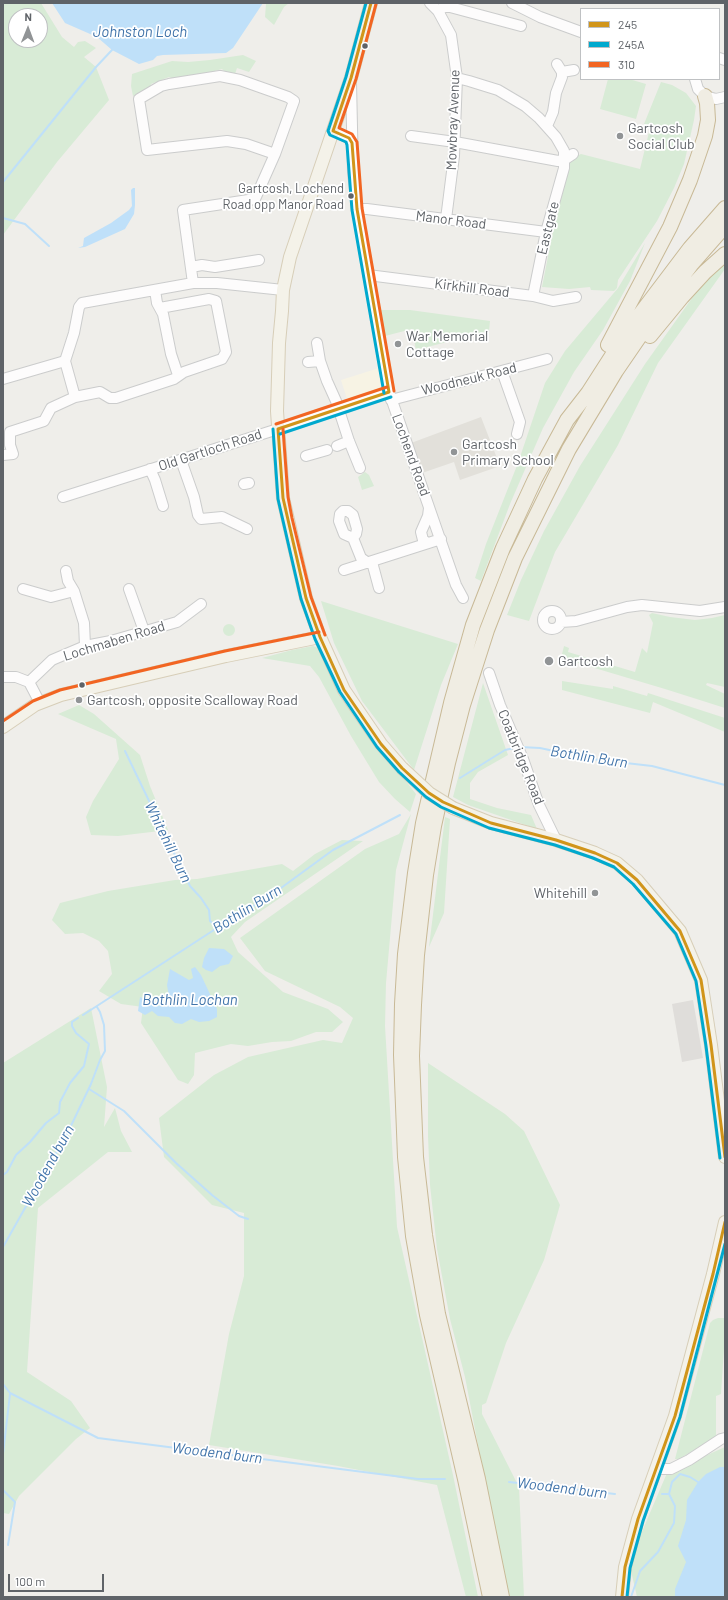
<!DOCTYPE html>
<style>
body{margin:0}
#map{position:relative;width:728px;height:1600px;overflow:hidden;background:#efeeea;font-family:Barlow,sans-serif}
canvas{display:block}
.frame{position:absolute;inset:0;border:4px solid #5f6368;pointer-events:none}
.legend{position:absolute;left:580px;top:8px;width:140px;height:72px;box-sizing:border-box;background:#fff;border:1px solid #bfc1c3;margin:0;padding:5px 7px;list-style:none;font-size:12px;color:#5f6368}
.legend li{display:flex;align-items:center;gap:8px;height:20px}
.legend b{width:20px;border:1px solid #bfc1c3}
.north{position:absolute;left:8px;top:8px;width:40px;height:40px;box-sizing:border-box;background:#fff;border:1px solid #bfc1c3;border-radius:50%;rotate:1deg;font-size:11px;font-weight:700;line-height:16px;text-align:center;color:#5f6368}
.north::after{content:'';display:block;margin:auto;width:14px;height:18px;background:#919496;clip-path:polygon(50% 0,100% 100%,50% 72%,0 100%)}
.scale{position:absolute;left:8px;top:1574px;width:96px;height:18px;box-sizing:border-box;border:2px solid #5f6368;border-top:0;padding-left:5px;font-size:12px;line-height:14px;white-space:nowrap;color:#5f6368;-webkit-text-stroke:3px #fff;paint-order:stroke}
</style>
<div id="map">
<canvas width="728" height="1600"></canvas>
<div class="frame"></div>
<ul class="legend">
<li><b style="height:5px;background:#d1951a"></b>245</li>
<li><b style="height:5px;background:#00a9ce"></b>245A</li>
<li><b style="height:5px;background:#f26522"></b>310</li>
</ul>
<div class="north">N</div>
<div class="scale">100 m</div>
</div>
<script>
const ctx = document.querySelector('canvas').getContext('2d');
ctx.lineJoin = 'round';
function paint(path, color) {
  ctx.fillStyle = color;
  ctx.fill(path, 'evenodd');
}
function poly(rows) {
  const path = new Path2D();
  for (const r of rows) {
    if (r.length === 3) {
      path.moveTo(r[0] + r[2], r[1]);
      path.arc(r[0], r[1], r[2], 0, 2 * Math.PI);
      continue;
    }
    path.moveTo(r[0], r[1]);
    for (let i = 2; i < r.length; i += 2) path.lineTo(r[i], r[i + 1]);
  }
  return path;
}
function strokePath(path, color, width, dash) {
  ctx.strokeStyle = color;
  ctx.lineWidth = width;
  ctx.lineCap = dash ? 'butt' : 'round';
  ctx.setLineDash(dash || []);
  ctx.stroke(path);
}
function drawText(font, color, halo, rows, align = 'center') {
  ctx.font = font + ' Barlow,sans-serif';
  ctx.lineWidth = 3.5;
  ctx.setLineDash([]);
  ctx.textBaseline = 'middle';
  ctx.strokeStyle = halo;
  ctx.fillStyle = color;
  for (const [text, x, y, turn = 0] of rows) {
    ctx.save();
    ctx.translate(x, y);
    ctx.rotate((+turn || 0) * Math.PI / 180);
    ctx.textAlign = isNaN(turn) ? turn : align;
    if (halo) ctx.strokeText(text, 0, 0);
    ctx.fillText(text, 0, 0);
    ctx.restore();
  }
}
const commercial = poly([
 [379,368,383,388,347,399,341,380]
]);
const industrial = poly([
 [693,1000,703,1058,682,1062,672,1004]
]);
const education = poly([
 [481,417,500,466,460,480,454,462,422,473,411,443]
]);
const green = poly([
 [3,3,41,3,62,37,74,47,78,42,85,41,96,48,84,57,96,67,109,100,57,162,3,235],
 [16,16,40,16,40,40,16,40],
 [268,3,289,3,284,7,274,25,265,17,266,4],
 [243,55,256,61,249,72,237,68,235,74,226,73,222,69,200,75,174,79,169,77,151,84,150,88,133,96,131,86,132,74,172,61,188,62,210,60],
 [608,79,629,79,646,84,636,119,600,109],
 [661,82,672,85,686,93,696,106,694,120,684,164,674,188,657,221,618,280,617,288,614,291,591,290,590,287,569,289,542,287,553,231,571,159,581,154,640,169,650,128,644,124],
 [645,243,630,281,603,330,574,372,543,428,510,504,481,581,475,578,486,544,518,463,545,383,565,351,618,288],
 [725,261,725,269,658,363,618,445,555,552,529,621,507,615,521,580,544,531,580,466,645,364,702,284],
 [380,310,410,310,490,321,489,331,416,350,412,329,385,336],
 [365,472,369,475,374,486,362,490,358,477],
 [321,601,458,644,441,685,414,770,362,701,334,643],
 [652,613,670,617,695,620,712,618,725,615,725,687,707,683,706,685,725,694,725,708,665,689,561,658,564,646,569,648,568,652,635,672,642,648,647,653,653,623,649,615],
 [229,630,6],
 [313,646,319,648,343,701,416,794,410,812,395,799,379,782,351,736,319,677,310,666,262,658,292,650],
 [562,681,613,689,613,686,647,696,648,693,725,718,725,732,653,702,650,713,562,690],
 [483,683,508,755,478,772,470,783,470,799,497,808,531,815,537,829,468,805,453,797],
 [79,705,94,714,140,755,150,786,168,830,118,836,91,835,86,817,93,801,119,759,116,739,58,714],
 [411,814,396,870,386,983,385,1026,397,1227,453,1475,478,1597,466,1597,437,1485,338,1466,209,1445,229,1334,244,1276,244,1213,212,1205,164,1157,159,1118,214,1075,248,1057,323,1040,342,1043,353,1018,340,1007,265,971,240,938,365,849,399,834],
 [445,817,450,819,444,913,429,947],
 [342,840,363,841,245,922,231,937,238,952,283,992,328,1009,343,1022,332,1032,316,1032,291,1041,272,1042,248,1046,231,1044,195,1053,194,1075,188,1084,178,1080,141,1023,143,1007,121,1004,99,991,112,974,108,951,99,941,83,933,65,934,52,920,60,903,108,891,175,880,197,879,282,864,293,871,315,854],
 [91,1008,107,1087,104,1127,115,1108,121,1131,132,1152,108,1152,38,1208,27,1372,71,1401,90,1428,76,1439,19,1496,9,1514,3,1513,4,1421,3,1396,3,1063],
 [428,1063,505,1114,524,1131,560,1205,544,1260,506,1343,486,1403,482,1405,482,1414,519,1487,524,1597,507,1597,465,1377,450,1319,437,1249,430,1185,428,1136],
 [718,1318,725,1318,725,1334,721,1394,716,1396,716,1437,679,1459,675,1459,710,1323,713,1320],
 [725,1447,725,1597,637,1597,629,1562,667,1473]
]);
const water = poly([
 [52,3,263,3,233,48,226,53,163,55,157,56,153,60,139,64,112,50,97,37,65,23],
 [133,188,135,188,135,205,134,214,125,229,85,247,78,248,83,246,84,238,111,223,129,210,132,206,131,190],
 [209,948,224,949,233,956,229,964,220,966,212,972,206,970,202,967,204,958],
 [195,967,201,975,217,1009,217,1017,209,1021,199,1022,191,1019,182,1024,175,1023,169,1017,158,1016,152,1011,145,1015,138,1011,140,997,159,1006,170,1003,167,985,170,969,189,980,193,978,191,969],
 [720,1467,725,1467,725,1597,675,1597,675,1589,686,1562,678,1546,686,1520,687,1500,698,1482,706,1474]
]);
const stream = poly([
 [3,182,96,67,112,50],
 [3,218,25,224,49,246],
 [520,747,540,748,591,759,652,766,725,785],
 [125,751,190,886,201,898,209,910,210,921,217,927],
 [460,778,505,750,514,748],
 [83,1015,217,928,270,896,333,850,400,815],
 [89,1089,124,1111,176,1163,212,1195,239,1216,248,1219],
 [3,1175,7,1172,16,1155,30,1142,46,1123,59,1113,60,1102,70,1083,84,1066,89,1044,76,1033,72,1026,72,1022,78,1018],
 [3,1247,68,1132,91,1084,100,1060,105,1051,104,1025,100,1012,97,1007],
 [3,1384,10,1393,98,1438,418,1479,445,1479],
 [3,1454,10,1394],
 [509,1482,615,1494],
 [3,1490,15,1502,8,1545],
 [662,1494,669,1494,672,1482,680,1474,690,1477,698,1482],
 [631,1597,640,1571,658,1552,674,1523,675,1506,669,1494]
]);
const minor = poly([
 [430,3,438,11,451,35,457,78,454,156,446,219],
 [512,3,540,17,581,32],
 [438,11,444,7,450,7,521,26],
 [719,58,725,60],
 [562,72,574,70],
 [457,78,469,81,498,90,525,106,539,118,556,137,564,151,564,168,546,232,533,296],
 [695,79,698,89,705,96,716,99,725,97],
 [351,82,353,172,357,209,389,392,456,585,463,598],
 [547,126,553,112,556,93,562,77,562,72,557,64],
 [333,131,349,138,352,143],
 [411,136,455,142,558,161,564,160,573,154],
 [357,209,367,209,546,232],
 [191,267,202,265,215,267,259,260],
 [368,275,533,296,553,301,576,297],
 [193,283,183,210,255,199,275,154,294,101,288,97,240,80,220,76,169,84,161,86,139,99,147,150,227,141,246,144,275,154],
 [155,290,157,303,163,314,171,354,178,375],
 [160,308,209,299,216,301,226,352,222,359,184,372,174,379,116,398,110,398,100,392,75,397,65,361,74,333,79,307,82,303,193,283,217,283,283,290],
 [317,343,320,361],
 [308,362,320,361,327,381,336,401,349,441,360,468],
 [502,371,520,422,517,434],
 [3,379,65,361],
 [391,400,547,359],
 [337,446,349,441],
 [3,455,13,454,10,445,10,432,44,421,51,408,75,397],
 [306,456,327,450],
 [181,460,194,497,198,515,201,519,222,517,247,529],
 [150,469,155,480,163,506],
 [244,484,249,483],
 [63,497,278,429,389,392],
 [353,538,356,534,357,529,353,515,348,511,343,511,340,514,339,521,344,534,353,538,361,558,368,563],
 [428,543,423,540,421,532,428,516,429,508],
 [372,562,379,588],
 [344,570,441,539],
 [66,571,68,581,74,591,84,623,85,646],
 [23,589,51,597,74,591],
 [129,589,144,631],
 [552,620,9],
 [561,622,576,621,627,607,642,605,700,611,725,607],
 [489,673,500,705,523,759,539,805,556,840],
 [3,677,16,677,29,682,40,703],
 [29,682,52,660,85,646,111,641,177,622,201,604],
 [657,1469,671,1469,689,1460,721,1439,725,1438]
]);
const major = poly([
 [371,3,351,78,290,257,283,290,282,311,279,343,277,411,283,498,306,598,320,637,344,690,381,744,402,768],
 [3,727,35,705,61,695,226,656,320,637],
 [453,808,491,823,556,840,595,853,617,863,637,880,680,931,701,980,711,1045,725,1157],
 [622,1597,625,1567,638,1519,675,1416,713,1274,725,1222]
]);
const highway = poly([
 [650,336,682,297,705,272,725,254],
 [608,345,670,227,690,180,705,136,708,120,707,103,705,96],
 [490,1597,465,1479,427,1315,413,1236,405,1157,401,1055,402,1004,405,954,415,873,423,823,451,703,473,625,503,548,535,479,567,420,588,393,631,326,690,248,725,208],
 [502,1597,478,1479,438,1314,425,1235,416,1157,412,1056,414,1005,417,955,426,875,434,826,448,763,463,705,487,630,515,558,569,449,616,371,664,301,691,265,725,226]
]);
const majorBridge = poly([
 [402,768,429,793,453,808]
]);
const bus1 = poly([
 [371,3,351,78,333,131,349,138,352,143,357,209,389,392],
 [278,429,283,498,306,598,320,637,344,690,381,744,402,768,429,793,443,802,491,823,556,840,595,853,617,863,637,880,680,931,701,980,711,1045,725,1157],
 [278,429,389,392],
 [622,1597,625,1567,638,1519,675,1416,713,1274,725,1222]
]);
const bus2 = poly([
 [366,3,346,77,328,131,330,135,346,142,347,145,352,210,384,393],
 [273,429,278,499,301,599,315,639,340,692,377,747,399,772,426,797,441,807,489,828,555,845,593,858,614,867,633,884,676,934,696,981,706,1046,720,1158],
 [280,434,391,397],
 [627,1597,630,1568,643,1521,680,1417,725,1244]
]);
const bus3 = poly([
 [376,4,356,79,339,128,352,134,357,142,362,208,394,391],
 [276,424,387,387],
 [283,429,288,497,292,518,311,597,325,635],
 [3,721,33,701,60,690,225,651,319,632]
]);
const markers = [
 [365,46,3.5,"#5f6368"],
 [620,136,4,"#919496"],
 [351,196,3.5,"#5f6368"],
 [398,344,4,"#919496"],
 [454,452,4,"#919496"],
 [549,661,5,"#919496"],
 [82,685,3.5,"#5f6368"],
 [79,700,4,"#919496"],
 [595,893,4,"#919496"]
];
const busNames = [
 ["Gartcosh, Lochend",344,189],
 ["Road opp Manor Road",344,205]
];
const streetNames = [
 ["Mowbray Avenue",453,120,-88],
 ["Manor Road",451,220,7],
 ["Eastgate",548,228,-76],
 ["Kirkhill Road",472,288,7],
 ["Woodneuk Road",469,379,-14],
 ["Old Gartloch Road",210,450,-18],
 ["Lochend Road",411,455,70],
 ["Lochmaben Road",114,641,-17],
 ["Coatbridge Road",521,757,68]
];
const poiNames = [
 ["Gartcosh",628,128],
 ["Social Club",628,144],
 ["War Memorial",406,336],
 ["Cottage",406,352],
 ["Gartcosh",462,444],
 ["Primary School",462,460],
 ["Gartcosh",558,661],
 ["Gartcosh, opposite Scalloway Road",87,700],
 ["Whitehill",587,893,"right"]
];
const waterNames = [
 ["Johnston Loch",140,32],
 ["Bothlin Burn",589,757,9],
 ["Whitehill Burn",168,842,64],
 ["Bothlin Burn",247,909,-32],
 ["Bothlin Lochan",190,1000],
 ["Woodend burn",48,1166,-61],
 ["Woodend burn",217,1453,7],
 ["Woodend burn",562,1488,7]
];
paint(commercial, '#f7f3e4');
paint(industrial, '#dfddda');
paint(education, '#e2e0da');
paint(green, '#d8ebd6');
paint(water, '#bfe0f9');
strokePath(stream, '#bfe0f9', 2);
strokePath(minor, '#cbcccc', 12);
strokePath(major, '#d7ceb8', 14);
strokePath(highway, '#c8b996', 16);
strokePath(minor, '#fdfcfc', 10);
strokePath(major, '#f4f2e9', 12);
strokePath(highway, '#f0ede3', 14);
strokePath(majorBridge, '#d7ceb8', 14, []);
strokePath(majorBridge, '#f4f2e9', 12);
strokePath(bus1, '#d1951a', 3);
strokePath(bus2, '#00a9ce', 3);
strokePath(bus3, '#f26522', 3);
for (const [x, y, r, color] of markers) {
  const dot = new Path2D();
  dot.arc(x, y, r, 0, 2 * Math.PI);
  ctx.fillStyle = color;
  ctx.fill(dot);
  strokePath(dot, '#fff', 1.5);
}
drawText('13px', '#5f6368', '#fff', busNames, 'right');
drawText('14px', '#5f6368', '#fff', streetNames);
drawText('14px', '#5f6368', '#fff', poiNames, 'left');
drawText('italic 15px', '#4174aa', '#fff', waterNames);
</script>
